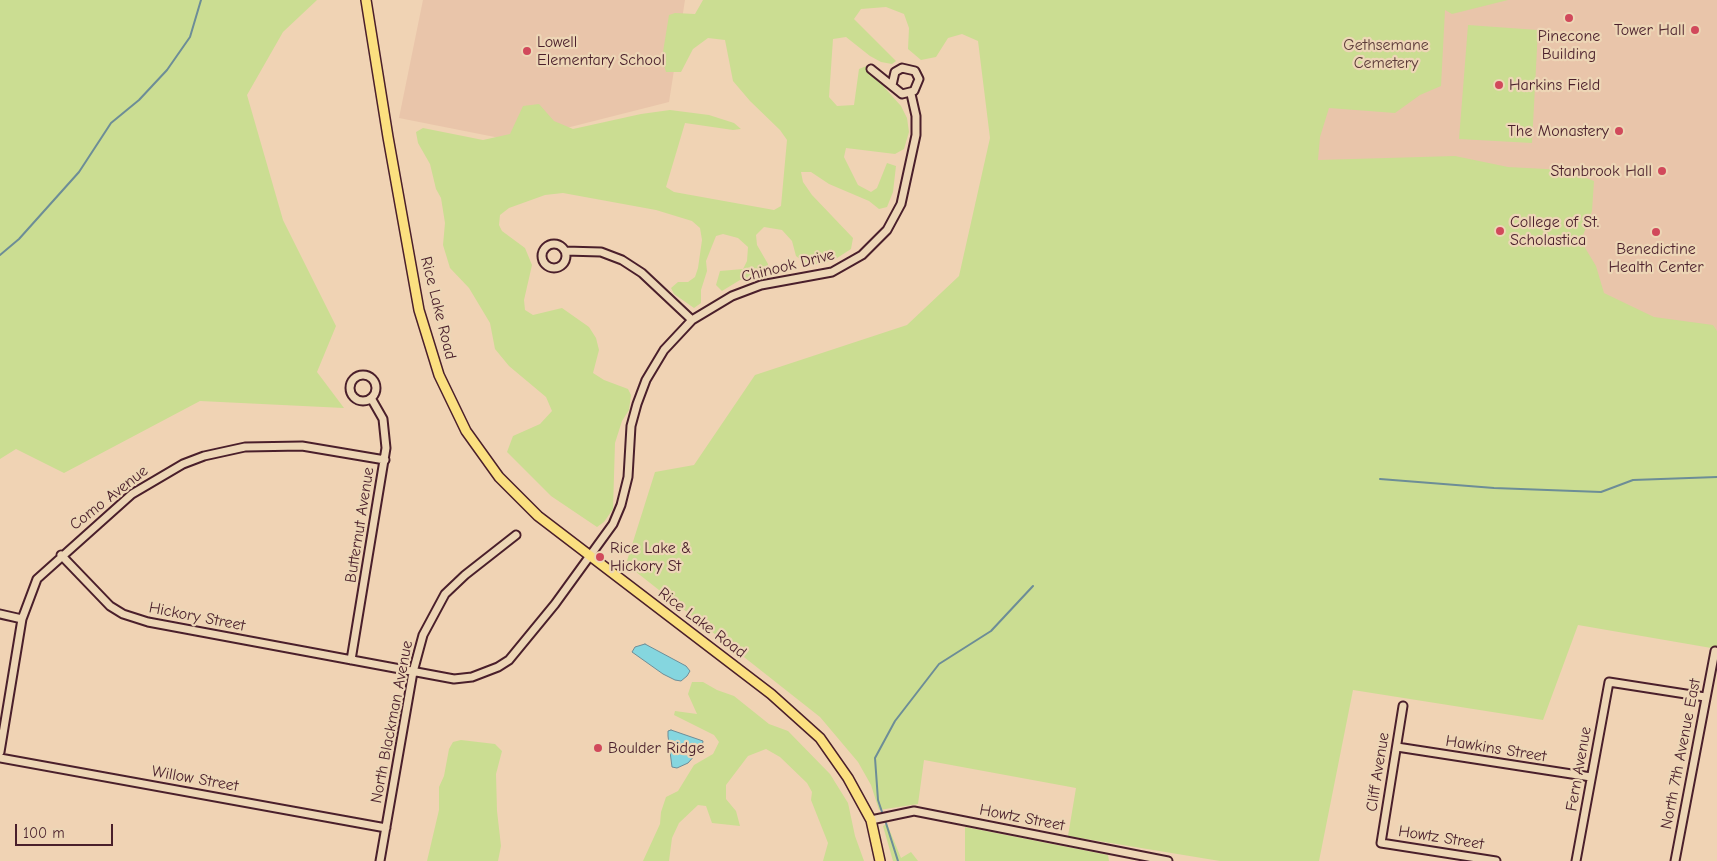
<!DOCTYPE html>
<style>
body{margin:0}
#map{position:relative;width:1717px;height:861px;overflow:hidden;background:#f0d3b4;font-family:"Comic Neue",sans-serif}
canvas{display:block}
.scale{position:absolute;left:15px;top:824px;width:98px;height:22px;box-sizing:border-box;border:2px solid #4a1f2b;border-top:0;padding-left:6px;font-size:15px;line-height:18px;white-space:nowrap;color:#4a1f2b;-webkit-text-stroke:4px #edd6b6;paint-order:stroke}
</style>
<div id="map">
<canvas width="1717" height="861"></canvas>
<div class="scale">100 m</div>
</div>
<script>
const ctx = document.querySelector('canvas').getContext('2d');
ctx.lineJoin = 'round';
function paint(path, color) {
  ctx.fillStyle = color;
  ctx.fill(path, 'evenodd');
}
function poly(rows) {
  const path = new Path2D();
  for (const r of rows) {
    if (r.length === 3) {
      path.moveTo(r[0] + r[2], r[1]);
      path.arc(r[0], r[1], r[2], 0, 2 * Math.PI);
      continue;
    }
    path.moveTo(r[0], r[1]);
    for (let i = 2; i < r.length; i += 2) path.lineTo(r[i], r[i + 1]);
  }
  return path;
}
function strokePath(path, color, width, dash) {
  ctx.strokeStyle = color;
  ctx.lineWidth = width;
  ctx.lineCap = dash ? 'butt' : 'round';
  ctx.setLineDash(dash || []);
  ctx.stroke(path);
}
function drawText(font, color, halo, rows, align = 'center') {
  ctx.font = font + ' "Comic Neue",sans-serif';
  ctx.lineWidth = 4.5;
  ctx.setLineDash([]);
  ctx.textBaseline = 'middle';
  ctx.strokeStyle = halo;
  ctx.fillStyle = color;
  for (const [text, x, y, turn = 0] of rows) {
    ctx.save();
    ctx.translate(x, y);
    ctx.rotate((+turn || 0) * Math.PI / 180);
    ctx.textAlign = isNaN(turn) ? turn : align;
    if (halo) ctx.strokeText(text, 0, 0);
    ctx.fillText(text, 0, 0);
    ctx.restore();
  }
}
const built = poly([
 [423,0,685,0,669,102,515,141,399,118],
 [1326,0,1717,0,1717,546,1242,463]
]);
const green = poly([
 [0,0,317,0,283,32,247,95,283,220,336,326,317,372,344,408,200,401,64,473,16,449,0,459],
 [703,0,1508,0,1452,14,1445,10,1441,86,1420,95,1395,113,1329,108,1320,137,1318,160,1455,156,1508,167,1565,170,1594,181,1592,211,1581,241,1596,266,1604,293,1654,317,1713,325,1717,331,1717,649,1578,625,1543,720,1353,690,1319,861,1220,861,1068,836,1076,788,924,760,918,804,879,810,871,785,858,762,820,717,626,564,655,472,694,465,755,375,907,325,959,276,990,138,978,41,962,34,948,38,936,57,921,60,908,49,909,28,904,14,886,7,861,9,854,19,896,61,892,64,881,62,870,56,846,37,833,39,829,97,837,106,854,105,859,69,869,65,879,74,884,87,901,106,907,118,909,132,904,149,895,154,846,148,844,157,858,185,871,192,877,188,887,163,896,166,893,192,887,207,879,209,869,201,829,184,811,172,801,172,803,182,812,195,853,238,851,249,834,260,818,264,805,263,796,256,792,241,782,230,764,227,756,235,757,245,768,264,768,277,740,280,722,291,716,285,720,271,743,269,747,261,748,247,738,238,723,234,716,236,706,261,707,271,701,290,701,303,694,308,674,294,671,288,678,282,688,282,695,277,698,268,702,240,700,228,692,221,656,210,563,193,545,195,509,208,500,215,499,225,502,231,525,248,532,265,524,300,525,310,533,315,562,308,589,327,596,338,599,350,593,373,604,380,628,389,631,395,629,410,622,421,615,443,613,509,604,522,597,527,551,496,507,452,513,436,540,424,552,411,546,397,509,366,495,349,490,323,469,288,450,268,443,245,445,223,441,198,436,189,430,164,418,143,416,132,423,128,483,140,510,134,523,106,539,104,554,121,573,129,641,114,670,110,709,115,734,123,741,129,733,130,685,123,666,187,674,192,774,210,781,206,787,140,780,130,750,101,733,81,725,40,708,38,693,49,681,72,666,72,662,58,669,15,675,13,695,14],
 [1468,25,1538,30,1532,143,1459,139],
 [692,682,703,682,717,690,734,696,769,724,788,731,830,774,848,803,855,836,864,861,823,861,828,843,811,800,812,792,807,783,780,757,766,749,748,756,726,785,726,799,736,811,740,826,712,823,706,806,698,805,679,823,672,838,669,861,643,861,660,824,661,812,666,797,678,791,694,765,713,754,719,742,714,735,674,715,675,711,697,714,688,694],
 [461,740,495,744,502,751,496,774,497,811,501,846,498,861,427,861,439,810,439,787,444,776,449,749,453,742],
 [887,824,901,858,911,852,918,861,893,861,883,826],
 [965,827,1108,855,1109,861,965,861]
]);
const water = poly([
 [645,644,686,666,690,671,687,676,681,681,675,680,663,674,632,652,635,647,645,644],
 [671,730,703,741,702,747,688,763,677,768,672,767,668,736,668,731,671,730]
]);
const stream = poly([
 [0,255,19,239,79,172,111,123,139,100,167,70,190,37,201,0],
 [1380,479,1494,488,1601,492,1633,480,1717,477],
 [883,815,878,800,875,758,895,721,939,664,991,631,1033,586],
 [885,820,898,861]
]);
const minor = poly([
 [871,69,902,94,914,91,919,79,915,71,902,68,895,72,892,85],
 [554,256,12],
 [565,251,601,252,622,260,642,273,692,320],
 [363,388,13],
 [61,555,110,606,123,614,148,622,454,679,472,677,498,667,509,660,555,604,613,524,621,505,628,477,631,426,637,404,646,380,664,350,692,320,732,296,761,285,832,272,862,255,887,230,901,204,916,135,916,116,911,94],
 [0,614,22,619],
 [351,660,386,448,383,419,371,398],
 [1403,706,1381,843,1496,861],
 [1397,747,1591,777],
 [0,752,22,619,37,579,132,494,183,464,204,456,245,447,302,446,385,460],
 [0,758,386,828],
 [871,820,914,811,1168,861],
 [380,861,413,672,423,635,445,594,465,575,516,535],
 [1576,861,1609,682,1705,697],
 [1675,861,1715,651]
]);
const major = poly([
 [366,0,388,137,419,310,439,375,466,431,499,477,538,516,771,694,820,738,848,778,871,820,880,861]
]);
const markers = [
 [1569,18,5,"#d1495b"],
 [1695,30,5,"#d1495b"],
 [527,51,5,"#d1495b"],
 [1499,85,5,"#d1495b"],
 [1619,131,5,"#d1495b"],
 [1662,171,5,"#d1495b"],
 [1500,231,5,"#d1495b"],
 [1656,232,5,"#d1495b"],
 [600,557,5,"#d1495b"],
 [598,748,5,"#d1495b"]
];
const poiNames = [
 ["Tower Hall",1685,30,"right"],
 ["Pinecone",1569,36,"center"],
 ["Building",1569,54,"center"],
 ["Lowell",537,42],
 ["Elementary School",537,60],
 ["Harkins Field",1509,85],
 ["The Monastery",1609,131,"right"],
 ["Stanbrook Hall",1652,171,"right"],
 ["College of St.",1510,222],
 ["Scholastica",1510,240],
 ["Benedictine",1656,249,"center"],
 ["Health Center",1656,267,"center"],
 ["Rice Lake &",610,548],
 ["Hickory St",610,566],
 ["Boulder Ridge",608,748]
];
const parkNames = [
 ["Gethsemane",1386,45],
 ["Cemetery",1386,63]
];
const streetNames = [
 ["Chinook Drive",788,266,-14],
 ["Rice Lake Road",438,308,76],
 ["Como Avenue",109,498,-38],
 ["Butternut Avenue",360,525,-81],
 ["Hickory Street",197,617,11],
 ["Rice Lake Road",702,623,37],
 ["North Blackman Avenue",392,722,-79],
 ["Hawkins Street",1496,749,9],
 ["North 7th Avenue East",1681,754,-79],
 ["Fern Avenue",1579,769,-80],
 ["Cliff Avenue",1378,772,-81],
 ["Willow Street",195,779,10],
 ["Howtz Street",1022,818,11],
 ["Howtz Street",1441,838,9]
];
paint(built, '#e9c5aa');
paint(green, '#cbdd92');
paint(water, '#85d6df');
strokePath(water, '#6d8d97', 1);
strokePath(stream, '#6d8d97', 2);
strokePath(minor, '#4a1f2b', 11);
strokePath(major, '#4a1f2b', 12);
strokePath(minor, '#edd6b6', 7);
strokePath(major, '#fbe080', 9);
for (const [x, y, r, color] of markers) {
  const dot = new Path2D();
  dot.arc(x, y, r, 0, 2 * Math.PI);
  ctx.fillStyle = color;
  ctx.fill(dot);
  strokePath(dot, '#edd6b6', 2);
}
drawText('16px', '#4a1f2b', '#edd6b6', poiNames, 'left');
drawText('16px', '#5d3c3a', '#edd6b6', parkNames);
drawText('16px', '#4a1f2b', '#edd6b6', streetNames);
</script>
